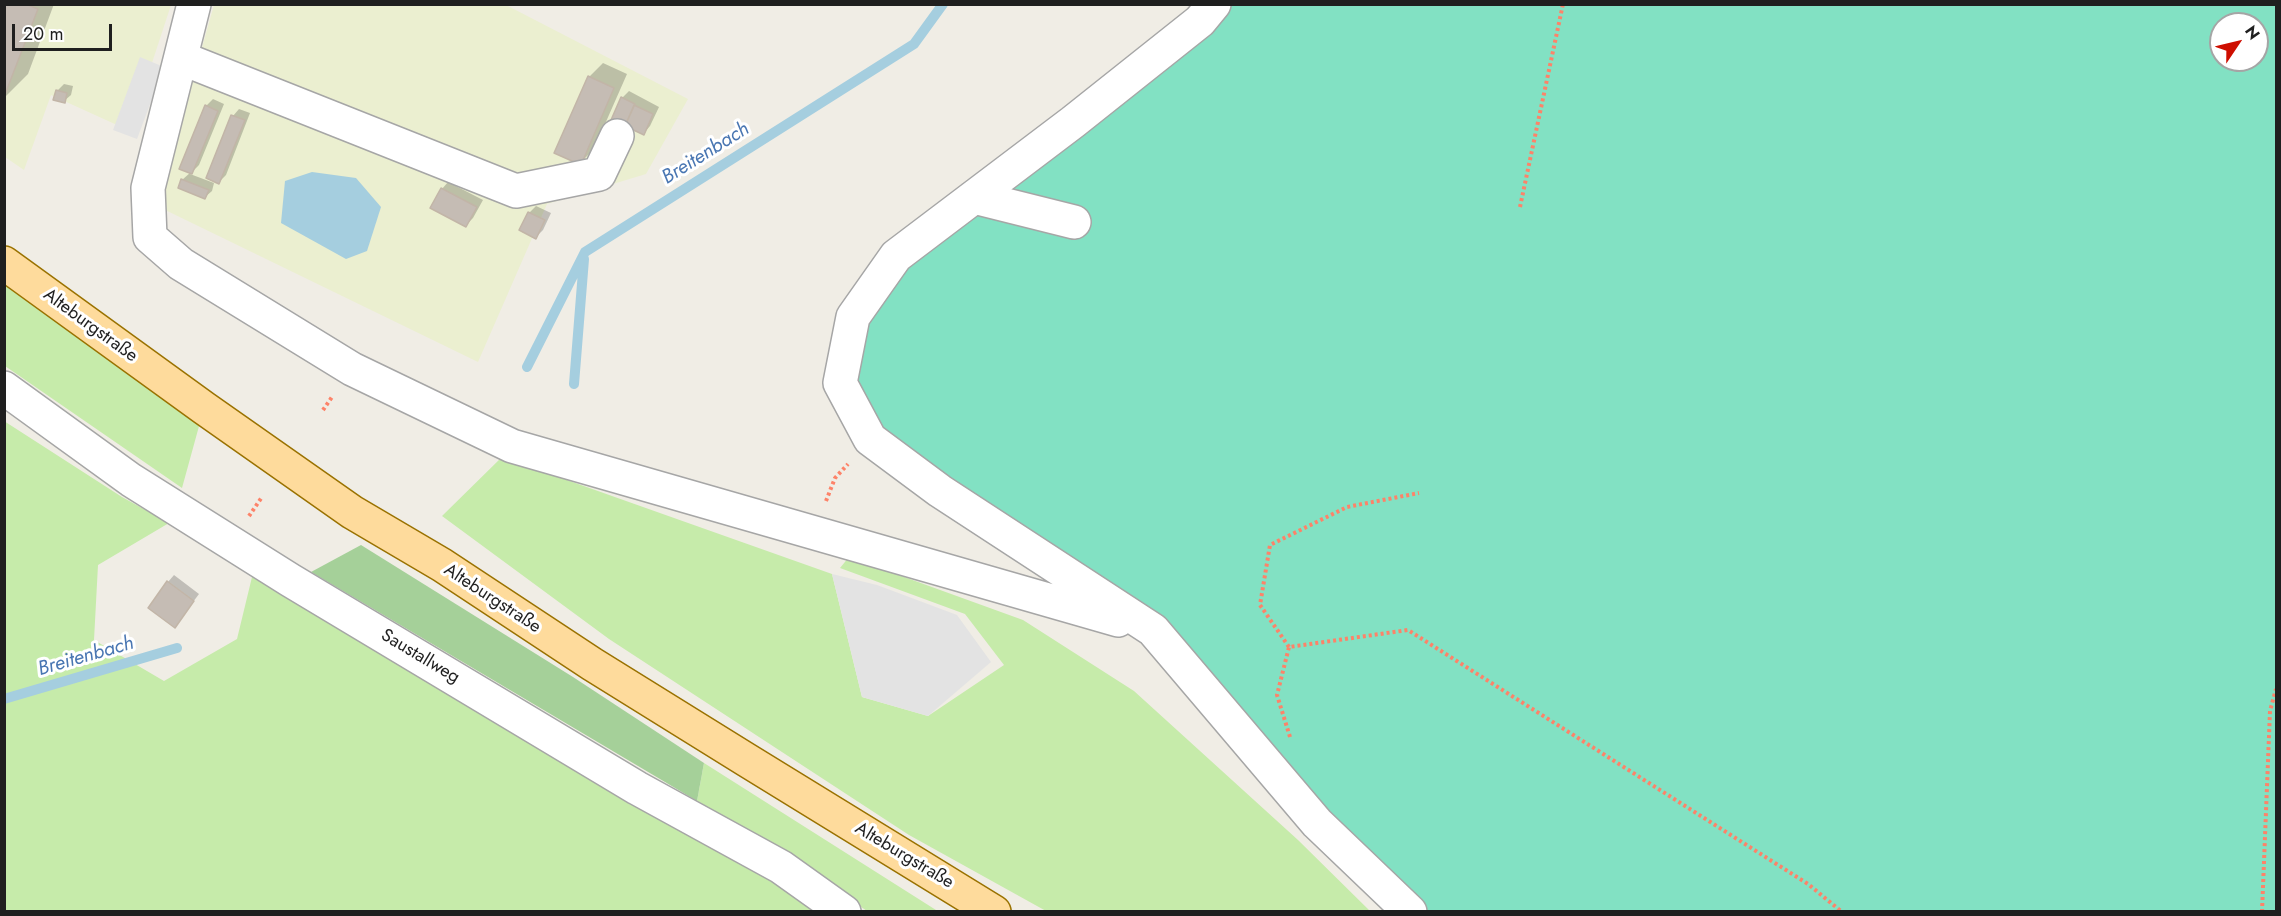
<!DOCTYPE html>
<meta charset="utf-8">
<style>
body{margin:0}
#map{position:relative;width:2281px;height:916px;overflow:hidden;background:#f0ede5;font-family:Jost,sans-serif}
canvas{display:block}
.frame{position:absolute;inset:0;border:6px solid #1f1f1f;pointer-events:none}
.north{position:absolute;left:2209px;top:12px;width:60px;height:60px;box-sizing:border-box;background:#fff;border:2px solid #a5a5a5;border-radius:50%;rotate:55deg;font-size:16px;font-weight:700;line-height:24px;text-align:center;color:#1f1f1f}
.north::after{content:'';display:block;margin:auto;width:21px;height:27px;background:#ce0e00;clip-path:polygon(50% 0,100% 100%,50% 72%,0 100%)}
.scale{position:absolute;left:12px;top:24px;width:100px;height:27px;box-sizing:border-box;border:3px solid #1f1f1f;border-top:0;padding-left:8px;font-size:18px;line-height:21px;white-space:nowrap;color:#1f1f1f;-webkit-text-stroke:4px #fff;paint-order:stroke}
</style>
<div id="map">
<canvas width="2281" height="916"></canvas>
<div class="frame"></div>
<div class="north">N</div>
<div class="scale">20 m</div>
</div>
<script>
const ctx = document.querySelector('canvas').getContext('2d');
ctx.lineJoin = 'round';
function paint(path, color) {
  ctx.fillStyle = color;
  ctx.fill(path, 'evenodd');
}
function poly(rows) {
  const path = new Path2D();
  for (const r of rows) {
    path.moveTo(r[0], r[1]);
    for (let i = 2; i < r.length; i += 2) path.lineTo(r[i], r[i + 1]);
  }
  return path;
}
function strokePath(path, color, width, dash) {
  ctx.strokeStyle = color;
  ctx.lineWidth = width;
  ctx.lineCap = dash ? 'butt' : 'round';
  ctx.setLineDash(dash || []);
  ctx.stroke(path);
}
function drawText(font, color, halo, rows, align = 'center') {
  ctx.font = font + ' Jost,sans-serif';
  ctx.lineWidth = 6;
  ctx.setLineDash([]);
  ctx.textBaseline = 'middle';
  ctx.strokeStyle = halo;
  ctx.fillStyle = color;
  for (const [text, x, y, turn = 0] of rows) {
    ctx.save();
    ctx.translate(x, y);
    ctx.rotate((+turn || 0) * Math.PI / 180);
    ctx.textAlign = isNaN(turn) ? turn : align;
    if (halo) ctx.strokeText(text, 0, 0);
    ctx.fillText(text, 0, 0);
    ctx.restore();
  }
}
const farmland = poly([
 [5,5,171,5,149,72,128,130,51,95,24,170,5,157],
 [214,5,506,5,688,99,646,174,547,204,478,362,157,206]
]);
const grass = poly([
 [4,263,204,408,182,488,5,366],
 [4,421,122,497,169,523,98,565,94,640,164,681,237,639,252,577,596,775,730,850,815,911,5,911],
 [502,457,832,574,862,697,928,716,1004,665,965,614,840,568,849,557,1023,620,1134,691,1298,840,1370,911,1046,911,909,835,609,639,442,516],
 [704,763,936,910,935,911,867,911,782,853,697,801]
]);
const forest = poly([
 [361,545,573,677,704,763,697,801,311,572]
]);
const pitch = poly([
 [1214,5,2276,5,2276,911,1410,911,1153,630,940,491,840,383,896,256],
 [2221,24,2257,24,2257,60,2221,60]
]);
const parking = poly([
 [140,57,164,67,137,139,113,130],
 [832,574,877,585,957,615,991,662,928,716,862,697]
]);
const water = poly([
 [312,172,356,178,381,207,367,251,346,259,281,223,285,181]
]);
const shadow = poly([
 [4,4,54,4,28,74,4,98],
 [603,63,627,74,594,149,580,163,589,77],
 [64,84,73,86,71,95,64,101,57,91],
 [629,91,659,107,650,126,644,133,622,98],
 [213,99,224,104,199,165,190,174,214,183,212,191,205,197,182,180,191,172,206,106],
 [239,109,250,113,226,175,219,182,233,116],
 [448,182,483,200,473,218,466,225,442,189],
 [536,206,551,213,543,230,536,237,529,213],
 [174,575,199,594,175,626,168,582]
]);
const stream = poly([
 [527,367,585,252,914,44,943,4],
 [574,384,584,259],
 [4,699,177,648]
]);
const building = poly([
 [4,4,26,4,38,9,4,97,4,4],
 [588,76,614,88,581,165,554,153,588,76],
 [56,90,67,93,65,103,53,100,56,90],
 [621,97,635,104,625,126,611,120,621,97],
 [205,105,218,111,192,174,179,169,205,105],
 [634,105,653,114,644,135,625,126,634,105],
 [231,115,245,120,219,184,206,178,231,115],
 [181,179,209,190,205,199,178,188,181,179],
 [441,188,477,207,466,227,430,208,441,188],
 [528,212,545,220,536,239,519,230,528,212],
 [167,581,194,601,175,628,148,608,167,581]
]);
const path = poly([
 [1520,207,1563,4],
 [323,410,332,397],
 [826,501,835,478,848,464],
 [249,516,262,497],
 [1289,647,1260,605,1270,545,1347,507,1419,493],
 [1290,737,1277,695,1289,647,1408,630,1808,884,1842,912],
 [2262,912,2270,711,2276,689]
]);
const minor = poly([
 [194,4,148,188,150,237,181,264,352,369,512,446,1118,620],
 [1214,4,1200,21,1073,122,896,256,853,317,840,383,870,439,940,491,1153,630,1317,823,1410,912],
 [181,58,516,191,599,174,617,136],
 [974,197,1074,222],
 [4,388,131,480,290,580,637,788,781,867,844,912]
]);
const major = poly([
 [4,263,204,408,352,512,442,565,592,664,745,759,994,912]
]);
const streetNames = [
 ["Alteburgstraße",90,326,36],
 ["Alteburgstraße",492,599,33],
 ["Saustallweg",420,657,31],
 ["Alteburgstraße",904,856,31]
];
const waterNames = [
 ["Breitenbach",706,154,-32],
 ["Breitenbach",86,657,-16]
];
paint(farmland, '#ebefd0');
paint(grass, '#c6ebaa');
paint(forest, '#a5d099');
paint(pitch, '#82e1c3');
paint(parking, '#e3e3e3');
paint(water, '#a5cedf');
paint(shadow, '#0003');
strokePath(stream, '#a5cedf', 10);
paint(building, '#c5bcb4');
strokePath(building, '#c2b5a7', 1.5);
strokePath(minor, '#a6a6a6', 36);
strokePath(major, '#9a7200', 36);
strokePath(path, '#fd8369', 4, [3, 3]);
strokePath(minor, '#fff', 33);
strokePath(major, '#fedb9c', 33);
drawText('18px', '#1f1f1f', '#fff', streetNames);
drawText('italic 20px', '#4976b2', '#fff', waterNames);
</script>
